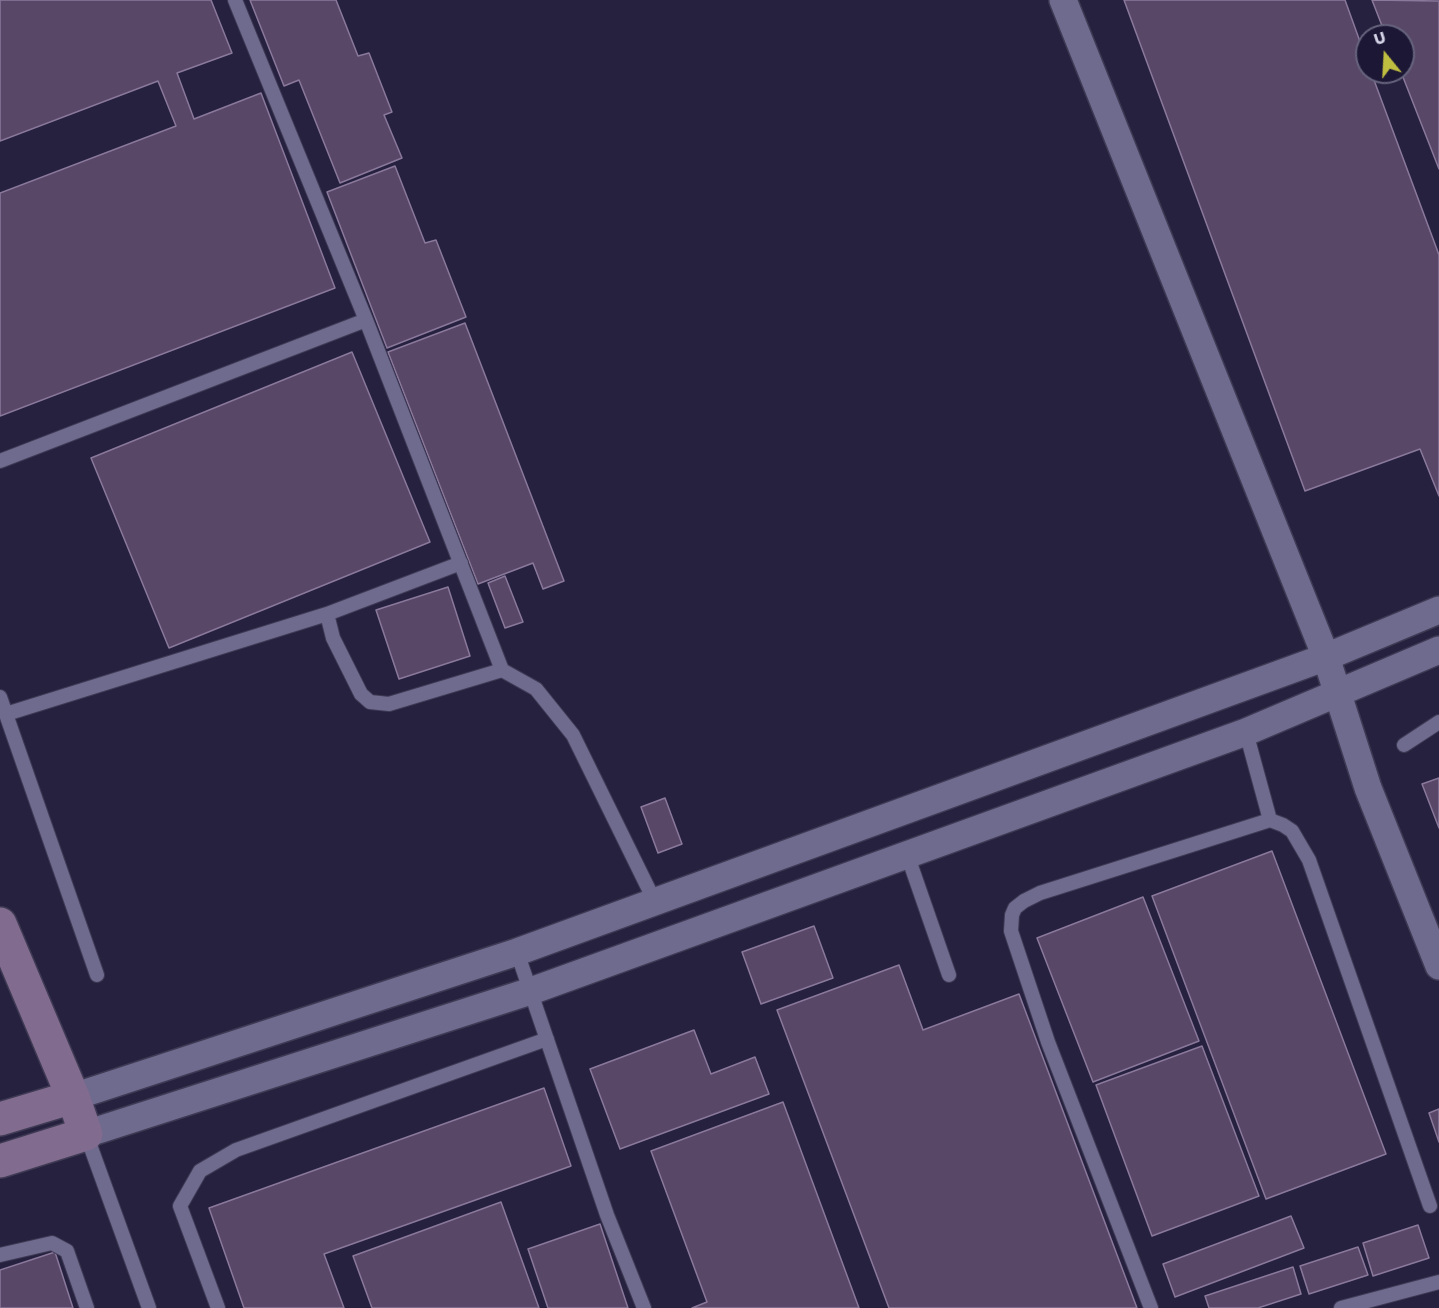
<!DOCTYPE html>
<style>
body{margin:0}
#map{position:relative;width:1439px;height:1308px;overflow:hidden;background:#25213f;font-family:Poppins,sans-serif}
canvas{display:block}
.north{position:absolute;left:1355px;top:24px;width:60px;height:60px;box-sizing:border-box;background:#1c1735;border:2px solid #66637d;border-radius:50%;rotate:342deg;font-size:16px;font-weight:700;line-height:24px;text-align:center;color:#d5d4e8}
.north::after{content:'';display:block;margin:auto;width:21px;height:27px;background:#c0be40;clip-path:polygon(50% 0,100% 100%,50% 72%,0 100%)}
</style>
<div id="map">
<canvas width="1439" height="1308"></canvas>
<div class="north">U</div>
</div>
<script>
const ctx = document.querySelector('canvas').getContext('2d');
ctx.lineJoin = 'round';
function paint(path, color) {
  ctx.fillStyle = color;
  ctx.fill(path, 'evenodd');
}
function poly(rows) {
  const path = new Path2D();
  for (const r of rows) {
    path.moveTo(r[0], r[1]);
    for (let i = 2; i < r.length; i += 2) path.lineTo(r[i], r[i + 1]);
  }
  return path;
}
function strokePath(path, color, width, dash) {
  ctx.strokeStyle = color;
  ctx.lineWidth = width;
  ctx.lineCap = dash ? 'butt' : 'round';
  ctx.setLineDash(dash || []);
  ctx.stroke(path);
}
const building = poly([
 [0,0,211,0,232,53,177,73,194,119,261,93,335,288,0,416,0,193,176,126,158,81,0,141,0,0],
 [250,0,336,0,358,56,369,53,392,112,384,115,402,158,340,183,299,80,284,86,250,0],
 [1124,0,1345,0,1367,61,1367,72,1371,72,1439,255,1439,496,1420,449,1305,491,1124,0],
 [1372,0,1439,1,1439,169,1401,72,1403,72,1403,36,1386,36,1372,0],
 [395,166,425,243,436,240,466,317,387,348,327,192,395,166],
 [465,323,564,581,543,589,533,563,478,584,388,352,465,323],
 [352,352,430,542,169,648,91,458,352,352],
 [505,576,523,622,505,628,488,583,505,576],
 [448,587,470,656,399,679,376,610,448,587],
 [1439,778,1439,828,1422,784,1439,778],
 [665,798,682,844,658,853,641,807,665,798],
 [1272,851,1386,1154,1266,1199,1152,896,1272,851],
 [1143,897,1199,1041,1093,1082,1037,938,1143,897],
 [814,926,833,978,761,1004,742,952,814,926],
 [899,965,923,1030,1019,994,1137,1308,889,1308,777,1010,899,965],
 [694,1030,711,1074,755,1057,769,1094,620,1149,590,1069,694,1030],
 [1202,1046,1259,1196,1152,1236,1096,1085,1202,1046],
 [544,1088,571,1166,324,1254,344,1308,244,1308,209,1208,544,1088],
 [783,1102,859,1308,692,1308,707,1302,651,1151,783,1102],
 [1439,1109,1439,1142,1429,1113,1439,1109],
 [501,1202,539,1308,372,1308,353,1256,501,1202],
 [1291,1216,1304,1248,1175,1297,1163,1264,1291,1216],
 [600,1224,628,1308,548,1308,528,1249,600,1224],
 [1418,1225,1429,1258,1373,1276,1363,1243,1418,1225],
 [1358,1247,1368,1275,1309,1294,1300,1266,1358,1247],
 [55,1252,73,1308,0,1308,0,1270,55,1252],
 [1293,1267,1301,1294,1258,1308,1209,1308,1205,1296,1293,1267]
]);
const lane = poly([
 [235,0,366,320,502,670,536,689,573,735,655,902],
 [0,461,366,320],
 [461,563,327,614,333,638,361,694,370,702,389,704,502,670],
 [0,697,97,975],
 [6,714,327,614],
 [1246,732,1270,820,1283,825,1292,831,1309,860,1430,1206],
 [1404,745,1439,722],
 [907,854,949,975],
 [517,952,607,1215,644,1308],
 [86,1134,149,1308],
 [0,1255,52,1243,67,1251,87,1308],
 [218,1308,180,1206,200,1171,236,1150,547,1039],
 [1151,1308,1048,1042,1011,931,1012,915,1015,908,1024,901,1040,893,1270,820],
 [1341,1308,1439,1282]
]);
const street = poly([
 [1063,0,1326,657,1368,788,1439,966],
 [73,1097,517,952,1326,657,1439,610],
 [86,1134,531,991,1246,732,1439,650]
]);
const secondary = poly([
 [0,924,73,1097,86,1134,0,1161],
 [0,1119,73,1097]
]);
paint(building, '#584767');
strokePath(building, '#8b799c', 1.5);
strokePath(lane, '#3f3a54', 16);
strokePath(street, '#3f3a54', 30);
strokePath(secondary, '#3f3a54', 36);
strokePath(lane, '#6e6b8f', 14);
strokePath(street, '#6e6b8f', 27);
strokePath(secondary, '#816b8e', 33);
</script>
